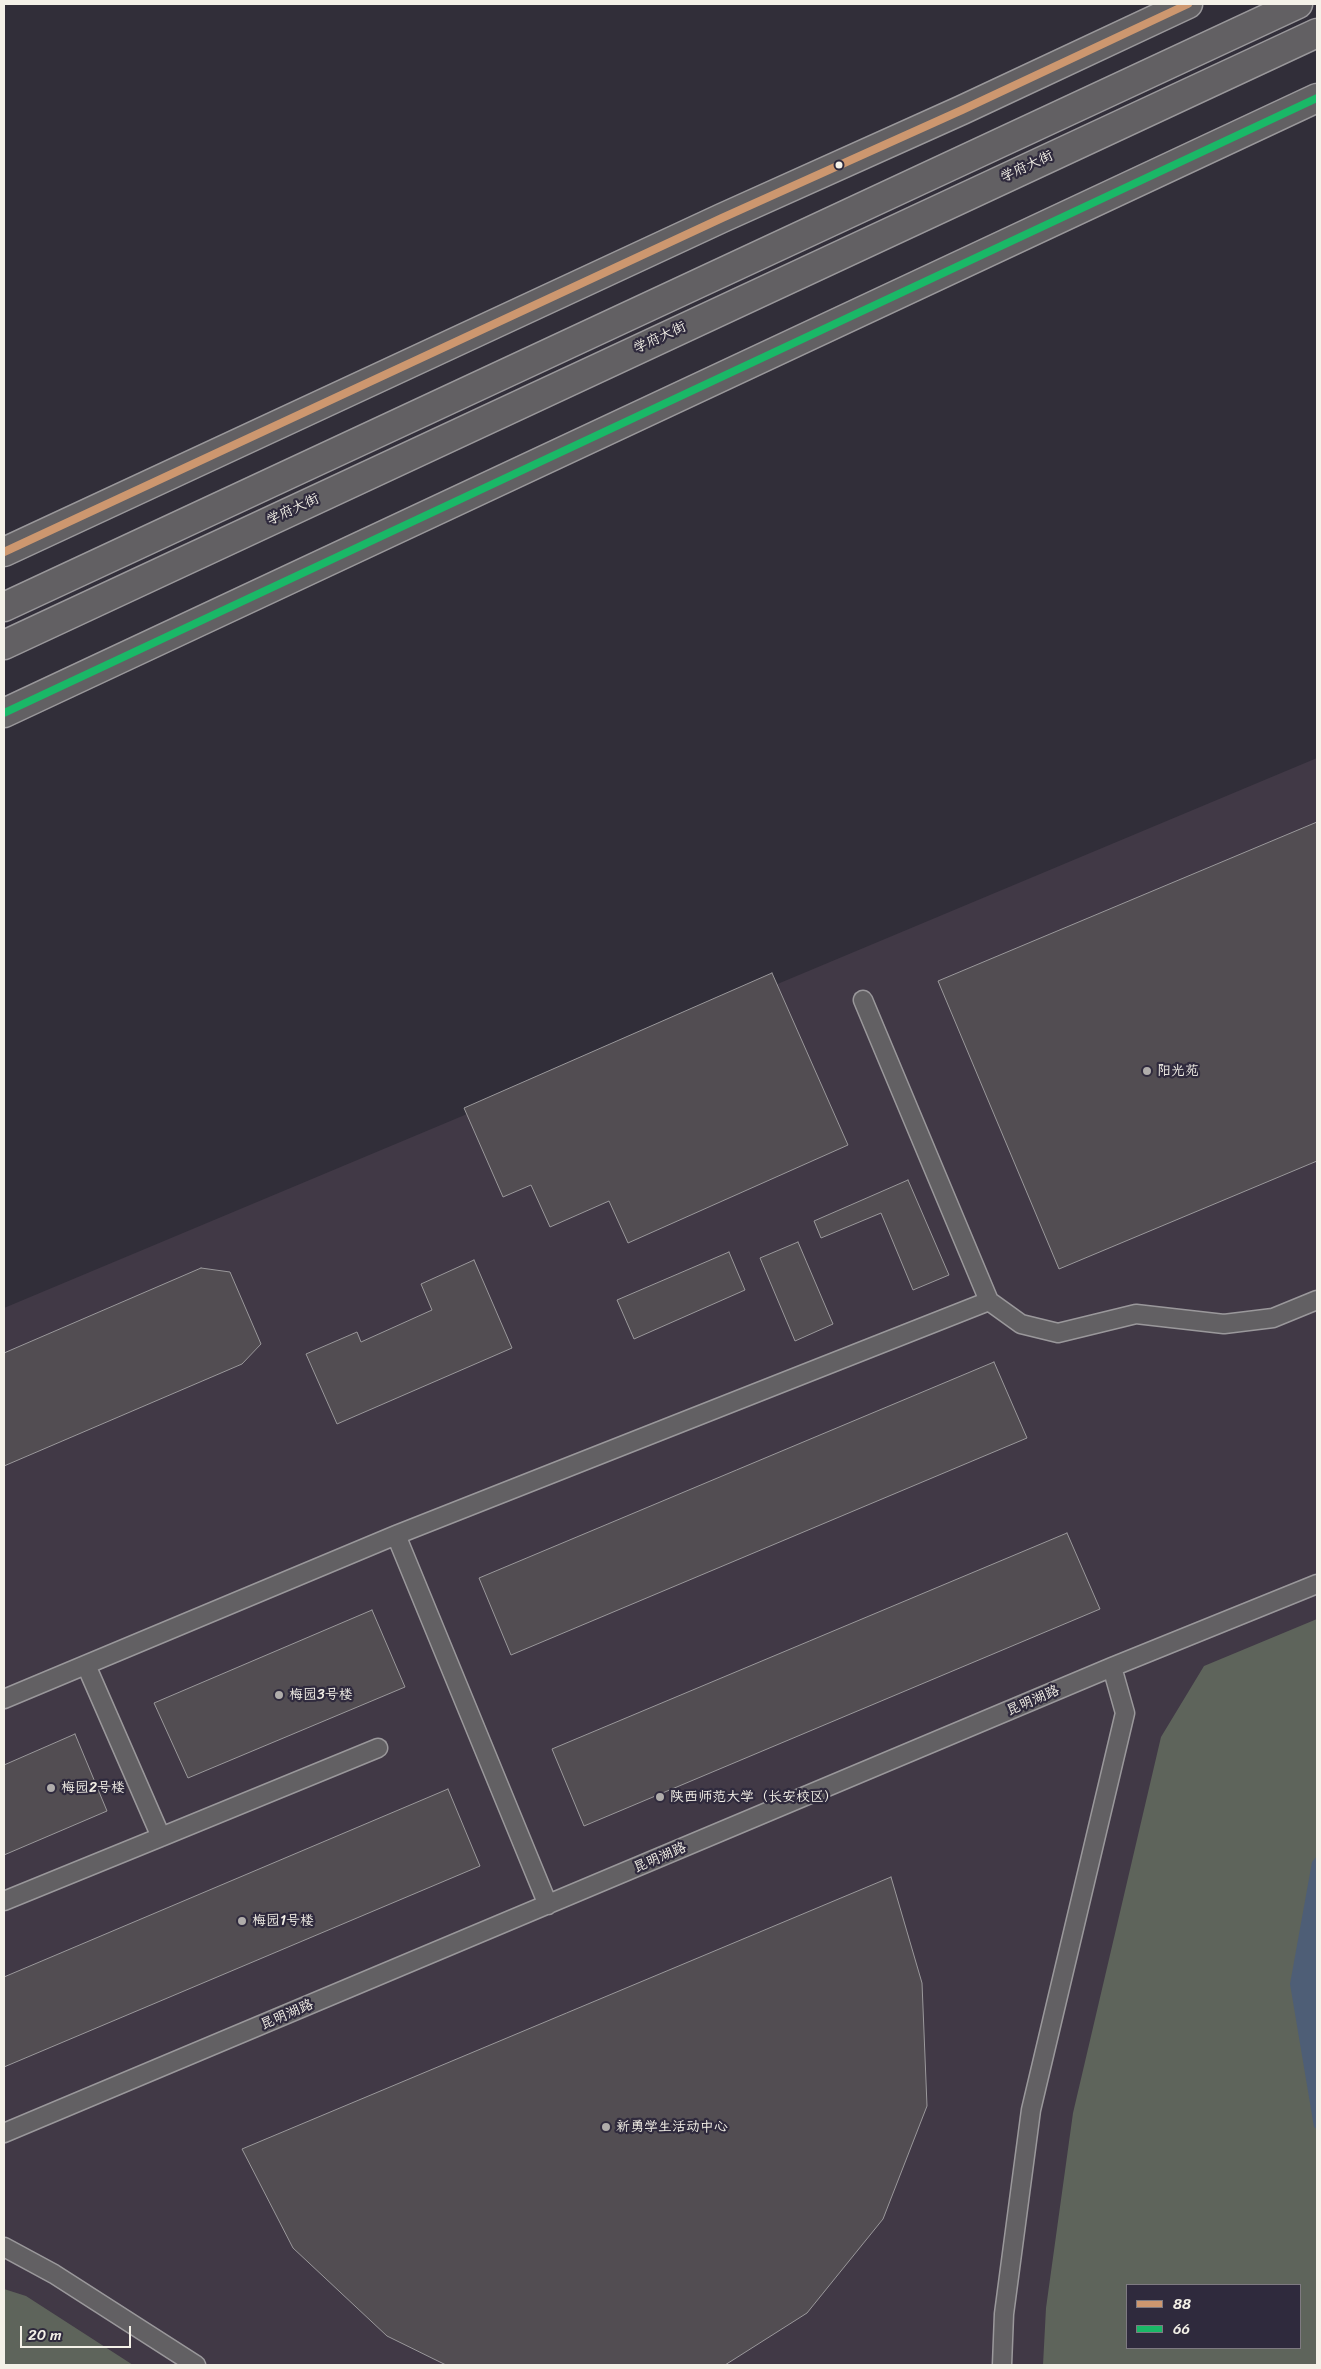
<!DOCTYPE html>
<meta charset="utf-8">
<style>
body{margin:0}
#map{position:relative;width:1321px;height:2369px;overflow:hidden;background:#312e39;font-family:Sriracha,sans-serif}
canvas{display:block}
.frame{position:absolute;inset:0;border:5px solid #f4f1e8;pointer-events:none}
.legend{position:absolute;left:1126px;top:2284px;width:175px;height:65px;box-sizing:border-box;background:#2f2a3d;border:1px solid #7e7a81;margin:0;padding:6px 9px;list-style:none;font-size:15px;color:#f4f1e8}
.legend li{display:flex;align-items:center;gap:10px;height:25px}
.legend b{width:25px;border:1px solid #7e7a81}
.scale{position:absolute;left:20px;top:2326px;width:111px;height:22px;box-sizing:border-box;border:2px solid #f4f1e8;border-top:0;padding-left:6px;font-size:15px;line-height:18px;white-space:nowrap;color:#f4f1e8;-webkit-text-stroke:4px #2f2a3d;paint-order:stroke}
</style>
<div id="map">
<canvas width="1321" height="2369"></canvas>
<div class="frame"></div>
<ul class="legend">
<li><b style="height:6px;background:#cd976f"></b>88</li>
<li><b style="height:6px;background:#1ab867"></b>66</li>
</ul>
<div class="scale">20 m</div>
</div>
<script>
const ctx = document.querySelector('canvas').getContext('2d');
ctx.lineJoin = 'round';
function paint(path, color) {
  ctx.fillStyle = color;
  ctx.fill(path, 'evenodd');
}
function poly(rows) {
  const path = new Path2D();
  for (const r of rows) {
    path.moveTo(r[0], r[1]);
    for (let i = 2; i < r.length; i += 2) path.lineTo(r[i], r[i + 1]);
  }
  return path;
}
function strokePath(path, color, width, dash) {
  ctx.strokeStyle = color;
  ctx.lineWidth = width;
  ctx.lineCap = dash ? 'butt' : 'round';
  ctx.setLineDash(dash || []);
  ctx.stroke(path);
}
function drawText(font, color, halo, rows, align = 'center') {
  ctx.font = font + ' Sriracha,"LXGW WenKai TC",sans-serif';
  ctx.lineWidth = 4.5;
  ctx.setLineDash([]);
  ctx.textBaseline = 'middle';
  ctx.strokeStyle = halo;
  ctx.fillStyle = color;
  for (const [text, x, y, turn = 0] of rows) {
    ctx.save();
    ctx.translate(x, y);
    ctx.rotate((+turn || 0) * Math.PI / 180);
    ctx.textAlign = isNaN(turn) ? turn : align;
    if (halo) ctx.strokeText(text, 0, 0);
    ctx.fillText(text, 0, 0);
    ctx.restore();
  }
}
const built = poly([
 [1317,758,1317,2365,4,2365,4,1308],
 [1127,2285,1300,2285,1300,2348,1127,2348]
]);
const green = poly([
 [1317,1619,1317,2365,1043,2365,1046,2308,1073,2113,1161,1737,1204,1666],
 [1127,2285,1300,2285,1300,2348,1127,2348],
 [4,2289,26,2296,133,2365,4,2365]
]);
const water = poly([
 [1317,1856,1317,2129,1314,2127,1290,1984,1312,1862]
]);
const building = poly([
 [1317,822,1317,1161,1059,1269,938,981,1317,822],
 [772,973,848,1145,628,1243,609,1201,550,1227,531,1185,503,1197,464,1108,772,973],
 [908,1180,949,1275,913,1290,881,1213,821,1238,814,1221,908,1180],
 [798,1242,833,1324,795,1341,760,1258,798,1242],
 [729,1252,745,1290,634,1339,617,1300,729,1252],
 [474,1260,512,1348,337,1424,306,1354,357,1332,361,1342,432,1310,421,1284,474,1260],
 [201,1268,230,1272,261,1344,242,1364,4,1466,4,1353,201,1268],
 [994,1362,1027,1438,511,1655,479,1578,994,1362],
 [1067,1533,1100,1609,584,1826,552,1749,1067,1533],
 [372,1610,405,1687,188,1778,154,1703,372,1610],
 [75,1734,107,1811,4,1855,4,1765,75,1734],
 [448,1789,480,1866,4,2067,4,1977,448,1789],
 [891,1877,922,1983,927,2106,883,2219,807,2313,725,2365,446,2365,387,2336,293,2248,242,2149,891,1877]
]);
const service = poly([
 [863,1000,989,1301,1021,1324,1058,1333,1136,1314,1224,1324,1273,1318,1317,1300],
 [396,1535,548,1905],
 [4,1699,396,1535,989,1301],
 [161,1837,378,1748],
 [4,1901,161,1837,86,1665],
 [4,2133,1112,1667,1317,1584],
 [4,2247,54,2274,196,2365],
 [1002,2365,1004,2314,1031,2110,1125,1713,1112,1667]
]);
const minor = poly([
 [4,552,722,218,962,110,1188,4],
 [4,713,1317,98]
]);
const secondary = poly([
 [4,607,1298,4],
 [4,645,1317,33]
]);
const bus1 = poly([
 [4,552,722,218,962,110,1188,4]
]);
const bus2 = poly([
 [4,713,1317,98]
]);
const markers = [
 [839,165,4.5,"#f4f1e8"],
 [1147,1071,5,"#b0adab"],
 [279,1695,5,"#b0adab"],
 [51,1788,5,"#b0adab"],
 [660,1797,5,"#b0adab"],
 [242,1921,5,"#b0adab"],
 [606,2127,5,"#b0adab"]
];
const streetNames = [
 ["学府大街",1027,167,-25],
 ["学府大街",660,338,-25],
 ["学府大街",293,510,-25],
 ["昆明湖路",1033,1701,-23],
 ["昆明湖路",660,1858,-23],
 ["昆明湖路",287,2015,-23]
];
const poiNames = [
 ["阳光苑",1157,1071],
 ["梅园3号楼",289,1695],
 ["梅园2号楼",61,1788],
 ["陕西师范大学（长安校区）",670,1797],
 ["梅园1号楼",252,1921],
 ["新勇学生活动中心",616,2127]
];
paint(built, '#413946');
paint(green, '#5e645b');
paint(water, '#4e5e76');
paint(building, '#524d52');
strokePath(building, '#9a989b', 1);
strokePath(service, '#9a989b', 21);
strokePath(minor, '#9a989b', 31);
strokePath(secondary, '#9a989b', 31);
strokePath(service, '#626063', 18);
strokePath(minor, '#626063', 28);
strokePath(secondary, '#626063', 28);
strokePath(bus1, '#cd976f', 8);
strokePath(bus2, '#1ab867', 8);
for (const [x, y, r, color] of markers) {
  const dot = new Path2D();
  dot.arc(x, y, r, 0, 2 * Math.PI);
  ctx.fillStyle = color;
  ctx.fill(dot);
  strokePath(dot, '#2f2a3d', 2);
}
drawText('14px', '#f4f1e8', '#2f2a3d', streetNames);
drawText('14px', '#f4f1e8', '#2f2a3d', poiNames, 'left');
</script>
